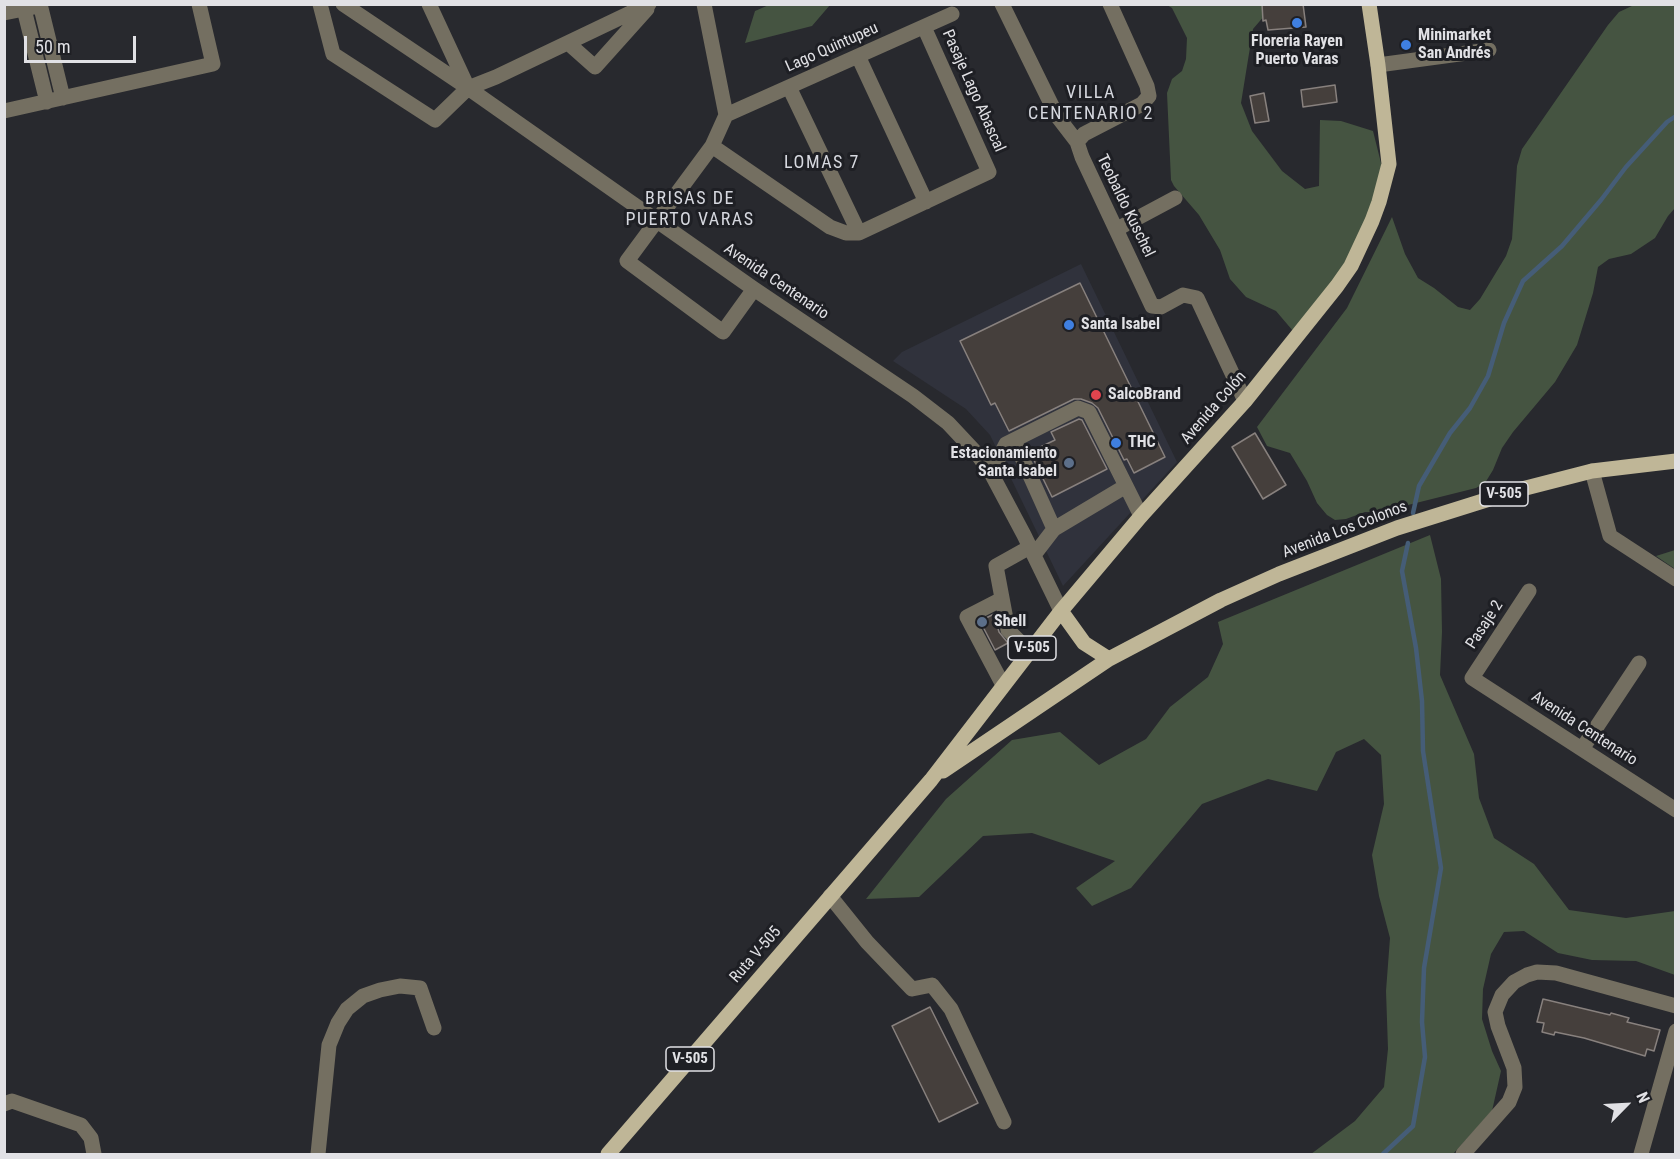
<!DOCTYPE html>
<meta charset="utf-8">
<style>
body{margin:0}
#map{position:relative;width:1680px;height:1159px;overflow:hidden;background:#28292e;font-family:"Roboto Condensed",sans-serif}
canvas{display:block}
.frame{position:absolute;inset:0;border:6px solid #e1e1e5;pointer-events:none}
.north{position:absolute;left:1596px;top:1075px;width:60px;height:60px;-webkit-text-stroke:4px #1e1f24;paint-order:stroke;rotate:66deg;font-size:16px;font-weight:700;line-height:24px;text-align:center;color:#e1e1e5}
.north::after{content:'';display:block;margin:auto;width:21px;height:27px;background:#e1e1e5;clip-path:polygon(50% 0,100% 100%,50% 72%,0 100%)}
.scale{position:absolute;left:24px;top:36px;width:112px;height:27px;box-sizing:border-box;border:3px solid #e1e1e5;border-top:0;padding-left:8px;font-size:18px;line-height:21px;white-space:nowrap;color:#e1e1e5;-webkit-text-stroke:4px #1e1f24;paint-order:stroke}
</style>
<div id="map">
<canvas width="1680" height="1159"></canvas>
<div class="frame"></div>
<div class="north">N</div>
<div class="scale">50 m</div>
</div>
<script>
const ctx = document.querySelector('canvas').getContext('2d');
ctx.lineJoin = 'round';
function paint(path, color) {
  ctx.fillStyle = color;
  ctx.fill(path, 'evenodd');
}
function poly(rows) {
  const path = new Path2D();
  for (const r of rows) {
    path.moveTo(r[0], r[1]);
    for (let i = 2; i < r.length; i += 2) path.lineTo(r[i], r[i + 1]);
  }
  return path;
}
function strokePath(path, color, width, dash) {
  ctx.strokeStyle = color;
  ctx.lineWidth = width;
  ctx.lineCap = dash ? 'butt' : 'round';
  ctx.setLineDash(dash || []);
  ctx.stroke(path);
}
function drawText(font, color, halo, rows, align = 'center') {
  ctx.font = font + ' "Roboto Condensed",sans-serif';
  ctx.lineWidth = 6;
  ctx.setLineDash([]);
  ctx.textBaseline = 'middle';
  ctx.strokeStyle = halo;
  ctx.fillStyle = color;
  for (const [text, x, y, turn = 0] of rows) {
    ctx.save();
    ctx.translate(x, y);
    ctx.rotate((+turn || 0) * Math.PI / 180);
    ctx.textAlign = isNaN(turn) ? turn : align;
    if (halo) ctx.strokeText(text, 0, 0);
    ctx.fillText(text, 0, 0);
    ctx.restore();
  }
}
const built = poly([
 [1081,264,1177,462,1063,586,990,435,966,409,893,361,902,352]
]);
const green = poly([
 [771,4,830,4,830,5,812,26,745,43,755,11],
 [1167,5,1265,5,1265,15,1253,29,1241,103,1252,131,1282,171,1305,189,1319,186,1320,120,1341,121,1373,131,1387,187,1328,297,1293,331,1276,311,1246,297,1230,279,1220,250,1199,215,1174,186,1171,180,1167,93,1172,79,1182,71,1186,59,1187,38,1172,8],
 [1634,5,1675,5,1675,208,1668,216,1655,238,1631,254,1609,259,1598,267,1593,293,1577,345,1555,382,1513,432,1502,448,1493,470,1485,483,1476,488,1380,512,1365,512,1346,519,1335,520,1327,515,1317,503,1307,481,1290,453,1267,446,1257,427,1347,308,1392,217,1405,254,1418,278,1434,288,1458,307,1470,310,1480,299,1506,256,1512,239,1517,166,1522,149,1608,25,1619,12],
 [1430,535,1441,579,1442,632,1440,675,1474,754,1479,798,1494,838,1534,864,1569,910,1626,918,1675,911,1675,975,1636,961,1592,960,1558,953,1524,931,1504,932,1491,954,1483,989,1482,1019,1492,1051,1501,1071,1492,1111,1453,1154,1311,1154,1355,1121,1384,1087,1388,1049,1386,991,1390,938,1379,896,1372,855,1384,804,1381,755,1364,739,1336,752,1317,791,1268,779,1202,804,1131,888,1092,906,1076,888,1115,861,1032,833,983,836,919,897,866,899,946,799,1012,740,1060,732,1099,765,1146,739,1170,707,1208,677,1223,644,1218,622],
 [1675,550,1675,569,1656,556]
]);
const stream = poly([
 [1413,513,1419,486,1450,433,1470,408,1488,376,1504,323,1523,281,1562,246,1601,200,1626,167,1667,122,1676,116],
 [1383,1154,1413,1126,1425,1057,1422,1022,1424,968,1441,868,1423,751,1422,701,1416,648,1402,571,1408,543]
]);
const building = poly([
 [1262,4,1303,4,1306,27,1268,30,1266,20,1263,21,1262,4],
 [1335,85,1337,102,1303,107,1301,90,1335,85],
 [1264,93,1269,121,1255,123,1250,96,1264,93],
 [1080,283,1165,457,1134,473,1127,459,1124,460,1098,408,1092,403,1081,399,1074,399,1009,431,995,403,991,405,960,341,1080,283],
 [1079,419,1082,420,1107,469,1052,497,1030,452,1055,440,1051,432,1079,419],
 [1255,433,1286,485,1263,499,1232,447,1255,433],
 [994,614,999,632,1008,643,995,650,980,621,994,614],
 [1543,999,1610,1015,1611,1013,1629,1018,1627,1022,1660,1030,1654,1051,1647,1049,1645,1056,1584,1038,1555,1032,1554,1035,1542,1032,1544,1023,1537,1022,1543,999],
 [930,1007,978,1103,939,1122,892,1026,930,1007]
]);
const minor = poly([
 [40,4,63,98],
 [320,4,333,54,435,120,468,88,496,77,649,4],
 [343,4,468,88,754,289,913,396,948,423,978,455,991,473,1024,535,1061,611],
 [429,4,468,88],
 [704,4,726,115,712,146,627,261,723,332,754,289],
 [1002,4,1057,116,1077,142,1082,157,1152,306,1161,307,1183,295,1197,298,1245,401],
 [24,9,47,102],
 [4,13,34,7],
 [568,43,595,67,647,9],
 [858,56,926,202],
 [1378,65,1489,50],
 [789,87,859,233],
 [4,111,213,64,199,4],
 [726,115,952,14],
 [1077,142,1084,134,1142,104,1149,96,1147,86,1110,4],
 [712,146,830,227,846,233,859,233,989,172,924,27],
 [1117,229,1175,198],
 [1014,440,1054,529],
 [1592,471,1610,536,1676,579],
 [991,473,1006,444,1078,408,1089,412,1141,516],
 [1034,555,1054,529,1126,486],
 [1529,591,1472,678,1676,810],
 [1002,599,967,617,1003,685],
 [1030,652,1008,630,996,566,1030,547],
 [1582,749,1639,663],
 [830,896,867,942,912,989,932,985,951,1009,1004,1122],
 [4,1104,12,1101,81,1125,91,1138,94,1154],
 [318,1154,329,1045,338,1023,347,1009,363,996,380,990,400,986,420,988,434,1028],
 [1463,1154,1509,1102,1515,1087,1514,1068,1498,1026,1495,1012,1502,995,1514,982,1527,975,1537,972,1556,973,1676,1006],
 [1641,1154,1676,1031]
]);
const major = poly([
 [1061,611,1084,643,1109,659],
 [943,771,1109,659,1221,600,1279,574,1397,528,1518,490,1592,471,1676,461],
 [608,1154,931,780,1061,611,1141,516,1245,401,1337,286,1351,266,1372,221,1379,202,1389,164,1378,65,1369,4]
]);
const markers = [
 [1297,23,6,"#3f7fe0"],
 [1406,45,6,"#3f7fe0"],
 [1069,325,6,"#3f7fe0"],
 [1096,395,6,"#e0444e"],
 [1116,443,6,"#3f7fe0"],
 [1069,463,6,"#5c6f8a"],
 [982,622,6,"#5c6f8a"]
];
const shields = [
 [1504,494,48],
 [1032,648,48],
 [690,1059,48]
];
const shieldNames = [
 ["V-505",1504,494],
 ["V-505",1032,648],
 ["V-505",690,1059]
];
const poiNames = [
 ["Minimarket",1418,36],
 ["San Andrés",1418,54],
 ["Floreria Rayen",1297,42,"center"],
 ["Puerto Varas",1297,60,"center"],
 ["Santa Isabel",1081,325],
 ["SalcoBrand",1108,395],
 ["THC",1128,443],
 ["Estacionamiento",1057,454,"right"],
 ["Santa Isabel",1057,472,"right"],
 ["Shell",994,622]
];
const streetNames = [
 ["Lago Quintupeu",832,48,-24],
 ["Pasaje Lago Abascal",973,91,66],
 ["Teobaldo Kuschel",1125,206,64],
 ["Avenida Centenario",776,282,34],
 ["Avenida Colón",1214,408,-49],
 ["Avenida Los Colonos",1345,530,-21],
 ["Pasaje 2",1485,625,-57],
 ["Avenida Centenario",1584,729,33],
 ["Ruta V-505",756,955,-49]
];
const neighbourhoodNames = [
 ["VILLA",1091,93],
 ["CENTENARIO 2",1091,114],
 ["LOMAS 7",822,163],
 ["BRISAS DE",690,199],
 ["PUERTO VARAS",690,220]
];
paint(built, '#30323c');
paint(green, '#455441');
strokePath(stream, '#455d77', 4.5);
paint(building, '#453f3c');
strokePath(building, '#88817e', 1.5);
strokePath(minor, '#746f61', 15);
strokePath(major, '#bfb697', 15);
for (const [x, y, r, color] of markers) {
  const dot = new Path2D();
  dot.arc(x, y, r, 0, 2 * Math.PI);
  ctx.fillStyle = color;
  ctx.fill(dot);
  strokePath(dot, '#1e1f24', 2);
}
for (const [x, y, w] of shields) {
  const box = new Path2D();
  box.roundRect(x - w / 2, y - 12, w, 24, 4.5);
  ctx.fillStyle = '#1e1f24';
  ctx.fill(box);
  strokePath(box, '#e1e1e5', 1.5);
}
drawText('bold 15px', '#e1e1e5', null, shieldNames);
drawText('bold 16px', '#e1e1e5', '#1e1f24', poiNames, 'left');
drawText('16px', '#e1e1e5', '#1e1f24', streetNames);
ctx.letterSpacing = '1.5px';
drawText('18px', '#d6d8df', '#1e1f24', neighbourhoodNames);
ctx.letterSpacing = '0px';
</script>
